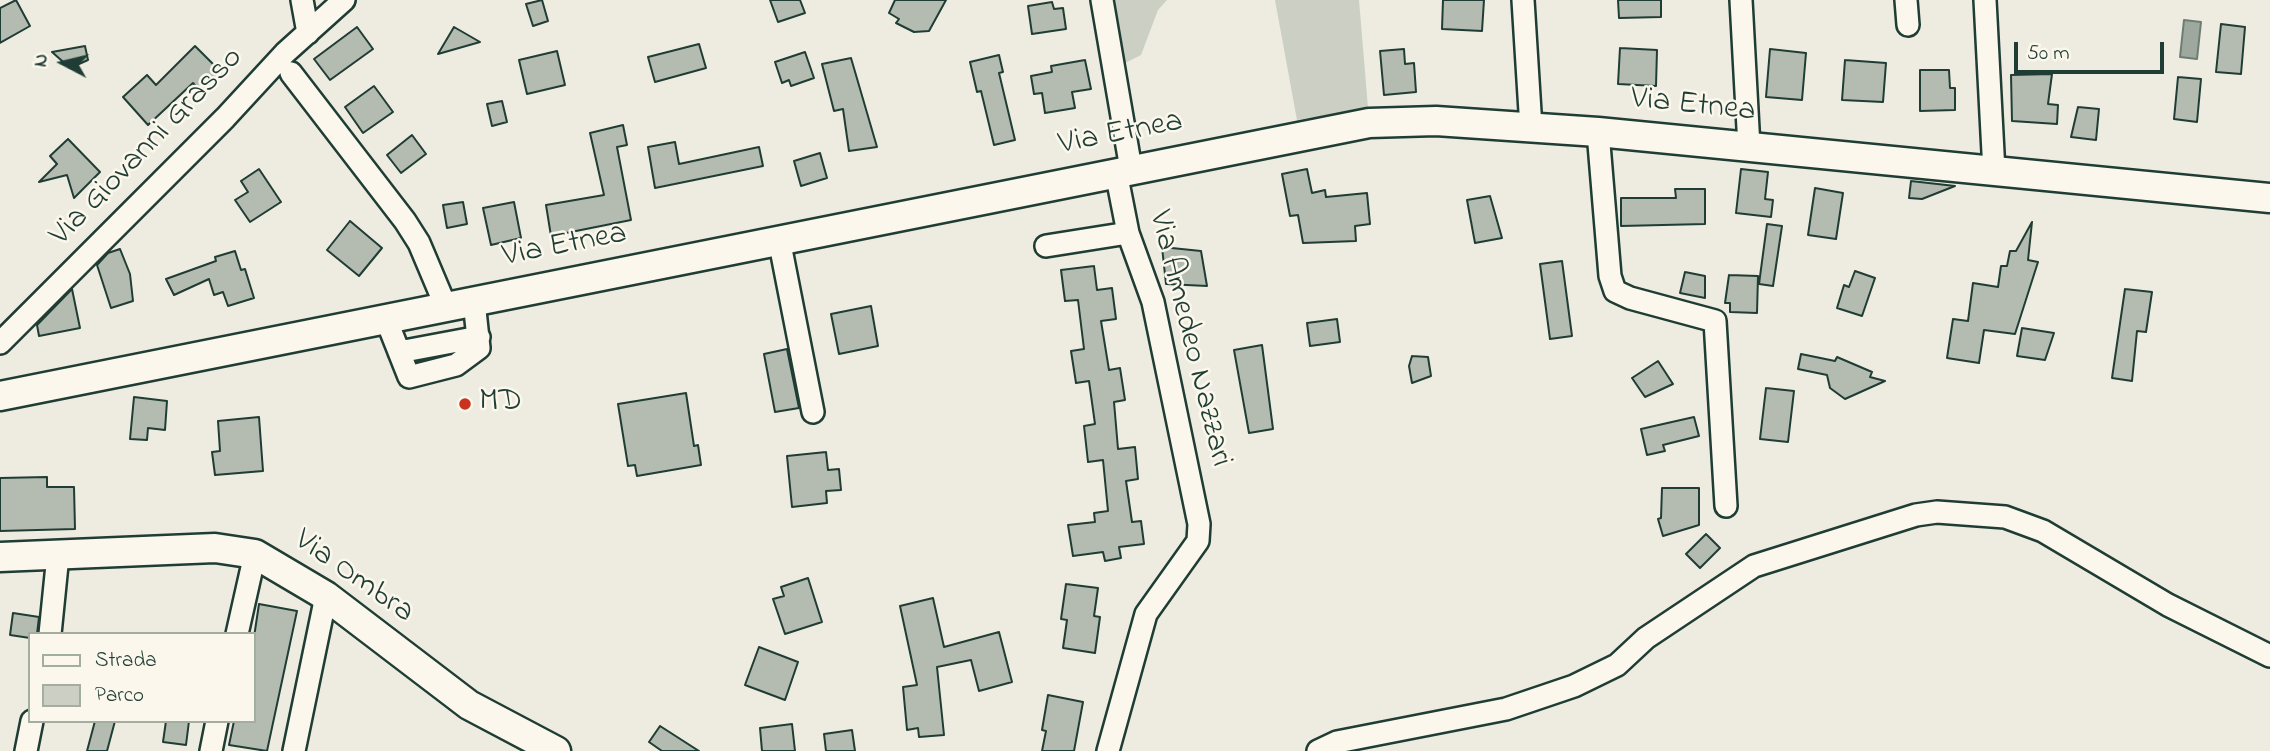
<!DOCTYPE html>
<style>
body{margin:0}
#map{position:relative;width:2270px;height:751px;overflow:hidden;background:#eeece1;font-family:"Indie Flower",sans-serif}
canvas{display:block}
.legend{position:absolute;left:28px;top:632px;width:228px;height:91px;box-sizing:border-box;background:#fbf7ec;border:2px solid #a3ada2;margin:0;padding:9px 12px;list-style:none;font-size:21px;color:#1f3d34}
.legend li{display:flex;align-items:center;gap:14px;height:35px}
.legend b{width:35px;border:2px solid #a3ada2}
.north{position:absolute;left:28px;top:28px;width:70px;height:70px;-webkit-text-stroke:5px #fbf7ec;paint-order:stroke;rotate:277deg;font-size:19px;font-weight:700;line-height:28px;text-align:center;color:#1f3d34}
.north::after{content:'';display:block;margin:auto;width:24px;height:32px;background:#1f3d34;clip-path:polygon(50% 0,100% 100%,50% 72%,0 100%)}
.scale{position:absolute;left:2014px;top:42px;width:150px;height:32px;box-sizing:border-box;border:4px solid #1f3d34;border-top:0;padding-left:9px;font-size:21px;line-height:24px;white-space:nowrap;color:#1f3d34;-webkit-text-stroke:5px #fbf7ec;paint-order:stroke}
</style>
<div id="map">
<canvas width="2270" height="751"></canvas>
<ul class="legend">
<li><b style="height:9px;background:#fbf7ec"></b>Strada</li>
<li><b style="height:19px;background:#cbcfc4"></b>Parco</li>
</ul>
<div class="north">N</div>
<div class="scale">50 m</div>
</div>
<script>
const ctx = document.querySelector('canvas').getContext('2d');
ctx.lineJoin = 'round';
function paint(path, color) {
  ctx.fillStyle = color;
  ctx.fill(path, 'evenodd');
}
function poly(rows) {
  const path = new Path2D();
  for (const r of rows) {
    path.moveTo(r[0], r[1]);
    for (let i = 2; i < r.length; i += 2) path.lineTo(r[i], r[i + 1]);
  }
  return path;
}
function strokePath(path, color, width, dash) {
  ctx.strokeStyle = color;
  ctx.lineWidth = width;
  ctx.lineCap = dash ? 'butt' : 'round';
  ctx.setLineDash(dash || []);
  ctx.stroke(path);
}
function drawText(font, color, halo, rows, align = 'center') {
  ctx.font = font + ' "Indie Flower",sans-serif';
  ctx.lineWidth = 5;
  ctx.setLineDash([]);
  ctx.textBaseline = 'middle';
  ctx.strokeStyle = halo;
  ctx.fillStyle = color;
  for (const [text, x, y, turn = 0] of rows) {
    ctx.save();
    ctx.translate(x, y);
    ctx.rotate((+turn || 0) * Math.PI / 180);
    ctx.textAlign = isNaN(turn) ? turn : align;
    if (halo) ctx.strokeText(text, 0, 0);
    ctx.fillText(text, 0, 0);
    ctx.restore();
  }
}
const green = poly([
 [1115,0,1167,0,1158,10,1141,55,1125,63],
 [1275,0,1359,0,1368,108,1297,120]
]);
const water = poly([
 [2184,20,2201,22,2197,59,2180,57,2184,20]
]);
const building = poly([
 [16,0,30,26,0,43,0,8,16,0],
 [542,0,548,21,533,26,526,4,542,0],
 [770,0,800,0,805,13,778,22,770,0],
 [895,0,946,0,929,31,914,32,896,23,899,19,889,13,895,0],
 [1443,0,1484,0,1482,31,1442,29,1443,0],
 [1618,0,1661,0,1661,17,1619,18,1618,0],
 [1052,2,1054,9,1063,8,1066,29,1032,34,1028,6,1052,2],
 [2221,24,2245,27,2241,74,2216,72,2221,24],
 [357,27,373,49,330,80,314,59,357,27],
 [454,27,480,42,438,54,454,27],
 [699,44,706,68,655,82,648,57,699,44],
 [85,46,88,60,70,68,52,52,85,46],
 [195,46,223,74,203,94,193,83,148,125,123,97,147,75,156,85,195,46],
 [1620,48,1657,50,1656,86,1618,84,1620,48],
 [1404,49,1405,64,1414,63,1416,92,1384,95,1380,51,1404,49],
 [1770,49,1806,53,1802,100,1766,97,1770,49],
 [557,51,565,85,527,94,519,60,557,51],
 [805,52,814,78,791,86,789,80,782,83,775,62,805,52],
 [999,55,1003,72,999,73,1015,140,994,145,981,91,977,92,970,62,999,55],
 [851,58,877,147,849,151,843,109,834,111,822,64,851,58],
 [1085,60,1091,89,1072,92,1075,108,1045,113,1042,93,1034,94,1031,76,1052,72,1051,66,1085,60],
 [1845,60,1886,63,1883,102,1842,100,1845,60],
 [1920,70,1949,70,1950,88,1955,88,1955,110,1920,111,1920,70],
 [2052,74,2048,104,2058,105,2057,124,2012,121,2011,75,2052,74],
 [2178,77,2201,79,2197,122,2174,119,2178,77],
 [374,86,393,112,363,133,345,107,374,86],
 [502,101,507,122,492,126,487,104,502,101],
 [2078,107,2099,109,2096,140,2071,137,2078,107],
 [623,125,627,145,617,147,631,220,551,236,546,205,604,195,590,133,623,125],
 [412,135,426,154,401,173,387,155,412,135],
 [68,139,100,172,74,198,67,175,39,182,57,164,50,156,68,139],
 [675,142,679,164,759,147,763,166,655,188,648,147,675,142],
 [820,153,827,178,801,186,794,161,820,153],
 [259,169,281,202,250,222,235,200,248,192,241,181,259,169],
 [1307,169,1312,193,1325,190,1326,197,1367,193,1370,224,1355,226,1356,241,1303,243,1298,215,1290,216,1282,174,1307,169],
 [1741,169,1768,172,1765,199,1773,200,1771,217,1736,213,1741,169],
 [1911,181,1955,186,1922,199,1909,198,1911,181],
 [1815,188,1843,193,1836,239,1808,235,1815,188],
 [1675,189,1705,189,1705,224,1621,226,1621,198,1676,198,1675,189],
 [1490,196,1502,238,1475,243,1467,200,1490,196],
 [463,202,467,224,447,228,443,205,463,202],
 [514,202,521,238,491,245,483,208,514,202],
 [350,221,382,248,359,276,327,250,350,221],
 [2032,222,2028,260,2038,262,2015,334,1984,330,1979,363,1947,358,1953,319,1968,321,1973,283,1998,287,2001,266,2007,266,2010,251,2016,251,2032,222],
 [1767,224,1782,226,1773,286,1759,284,1767,224],
 [1162,247,1201,251,1207,286,1166,284,1162,247],
 [120,249,130,274,133,301,111,308,97,265,108,253,120,249],
 [235,251,241,270,245,269,254,298,228,306,223,292,214,295,209,279,174,295,166,279,216,261,215,257,235,251],
 [1562,261,1572,336,1550,339,1540,264,1562,261],
 [1094,266,1097,290,1112,288,1116,319,1101,321,1109,370,1120,368,1125,400,1114,402,1118,449,1135,447,1138,479,1126,481,1132,522,1141,521,1144,544,1119,547,1121,558,1105,561,1103,552,1073,556,1068,525,1095,522,1094,513,1108,511,1103,460,1088,462,1084,426,1095,424,1089,381,1076,383,1071,351,1084,349,1078,300,1065,301,1061,270,1094,266],
 [1855,271,1875,278,1862,316,1837,308,1844,285,1849,287,1855,271],
 [1685,272,1705,276,1705,298,1680,293,1685,272],
 [1729,275,1758,276,1757,313,1730,312,1730,303,1725,303,1729,275],
 [72,289,80,328,39,336,37,325,72,289],
 [2125,289,2152,292,2146,332,2137,331,2132,381,2112,378,2125,289],
 [871,306,878,346,839,354,831,314,871,306],
 [1337,319,1340,342,1310,346,1307,323,1337,319],
 [2022,328,2054,333,2045,360,2017,356,2022,328],
 [1262,345,1273,429,1249,433,1234,350,1262,345],
 [787,349,799,408,775,412,764,354,787,349],
 [1801,354,1835,361,1837,357,1872,372,1870,377,1885,381,1845,399,1830,388,1827,375,1798,369,1801,354],
 [1412,356,1428,357,1431,376,1412,383,1409,366,1412,356],
 [1658,361,1673,384,1645,397,1632,378,1658,361],
 [1766,388,1794,391,1788,442,1760,439,1766,388],
 [686,393,694,446,698,445,701,465,637,476,635,465,628,466,618,404,686,393],
 [134,397,167,401,165,430,148,428,147,440,130,439,134,397],
 [259,417,263,471,215,475,212,452,220,451,218,421,259,417],
 [1694,417,1699,436,1663,445,1665,451,1647,455,1641,429,1694,417],
 [826,452,828,470,839,469,841,490,826,491,827,503,792,507,787,456,826,452],
 [47,477,47,487,74,487,75,529,0,531,0,478,47,477],
 [1662,488,1699,488,1699,525,1663,536,1658,519,1661,518,1662,488],
 [1706,534,1720,548,1700,568,1686,554,1706,534],
 [808,578,822,622,785,634,773,599,784,596,781,587,808,578],
 [1066,584,1098,588,1094,616,1100,617,1095,653,1063,648,1067,620,1061,619,1066,584],
 [933,598,944,647,999,632,1012,682,979,691,971,660,937,667,944,735,919,737,918,728,907,730,903,687,917,685,900,606,933,598],
 [259,604,297,611,267,751,229,745,234,721,254,721,254,637,259,604],
 [13,613,39,617,37,634,30,634,30,638,10,635,13,613],
 [759,647,798,662,785,700,745,685,759,647],
 [1048,695,1083,702,1074,751,1042,751,1046,731,1042,730,1048,695],
 [95,721,115,721,107,751,87,751,95,721],
 [166,721,189,721,186,745,163,742,166,721],
 [792,724,795,751,762,751,760,728,792,724],
 [660,726,699,751,662,751,649,742,660,726],
 [852,730,855,751,826,751,824,734,852,730]
]);
const minor = poly([
 [302,0,308,33],
 [1102,0,1131,169],
 [1523,0,1531,128],
 [1741,0,1749,147],
 [1906,0,1908,25],
 [1985,0,1994,172],
 [291,73,405,221,419,243,446,307],
 [1598,132,1610,276,1615,291,1630,298,1715,321,1726,506],
 [779,239,813,412],
 [1046,246,1128,233],
 [386,319,409,377,456,365,479,348,474,301],
 [0,343,225,118,285,53,344,0],
 [399,352,479,337],
 [50,634,58,555],
 [237,634,255,554],
 [26,751,32,721],
 [211,751,217,721],
 [294,751,326,596],
 [1108,751,1146,614,1198,541,1199,524,1153,302,1128,233,1116,172],
 [1318,751,1337,742,1506,709,1574,686,1617,665,1646,638,1754,566,1916,515,1937,512,2005,517,2043,531,2168,605,2270,656]
]);
const major = poly([
 [0,396,1369,123,1436,121,1598,132,2270,198],
 [0,557,215,548,255,554,326,596,469,705,556,751]
]);
const markers = [
 [465,404,7,"#c8321e"]
];
const streetNames = [
 ["Via Etnea",1693,107,6],
 ["Via Etnea",1121,135,-11],
 ["Via Giovanni Grasso",148,148,-46],
 ["Via Etnea",565,247,-11],
 ["Via Amedeo Nazzari",1188,339,76],
 ["Via Ombra",353,578,35]
];
const poiNames = [
 ["MD",479,404]
];
paint(green, '#cbcfc4');
paint(water, '#9fa89f');
strokePath(water, '#6c7d74', 2);
paint(building, '#b4bbb0');
strokePath(building, '#1f3d34', 2);
strokePath(minor, '#1f3d34', 26);
strokePath(major, '#1f3d34', 33);
strokePath(minor, '#fbf7ec', 21);
strokePath(major, '#fbf7ec', 28);
for (const [x, y, r, color] of markers) {
  const dot = new Path2D();
  dot.arc(x, y, r, 0, 2 * Math.PI);
  ctx.fillStyle = color;
  ctx.fill(dot);
  strokePath(dot, '#fbf7ec', 2.5);
}
drawText('32px', '#1f3d34', '#fbf7ec', streetNames);
drawText('32px', '#1f3d34', '#fbf7ec', poiNames, 'left');
</script>
